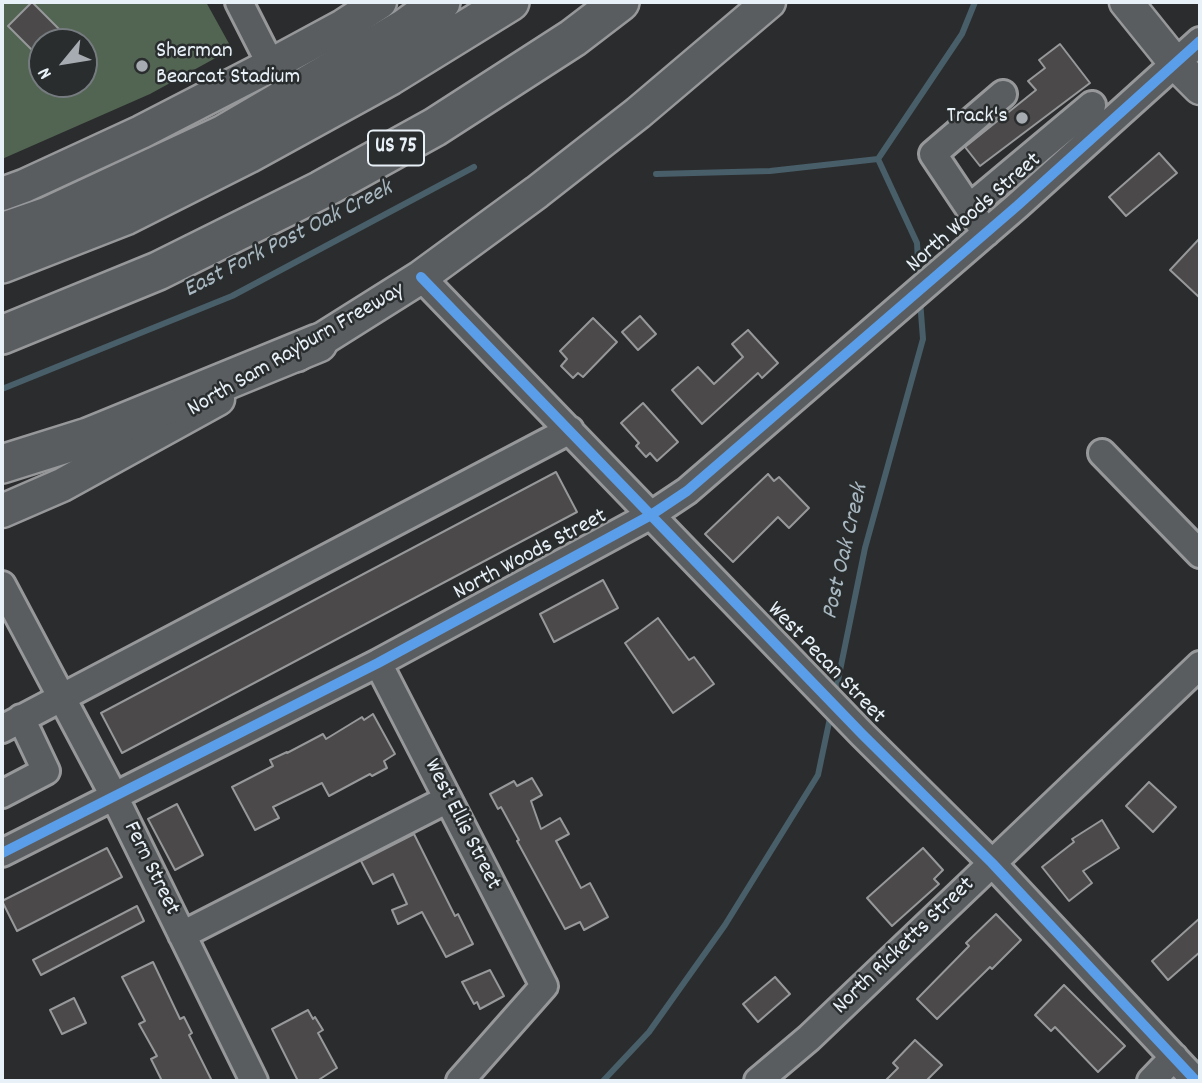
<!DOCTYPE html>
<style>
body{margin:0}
#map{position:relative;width:1202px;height:1083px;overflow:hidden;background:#2b2c2d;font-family:Dekko,sans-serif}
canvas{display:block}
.frame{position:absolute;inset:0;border:4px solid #e8f1f8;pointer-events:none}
.north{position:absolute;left:28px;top:28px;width:70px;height:70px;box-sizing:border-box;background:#2a2d2e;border:2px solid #767b7f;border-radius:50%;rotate:240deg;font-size:19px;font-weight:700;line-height:28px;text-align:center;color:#e8f1f8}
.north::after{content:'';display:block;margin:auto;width:24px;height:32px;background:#a6acb1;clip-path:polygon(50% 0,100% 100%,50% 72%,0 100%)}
</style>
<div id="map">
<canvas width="1202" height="1083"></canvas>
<div class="frame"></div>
<div class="north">N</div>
</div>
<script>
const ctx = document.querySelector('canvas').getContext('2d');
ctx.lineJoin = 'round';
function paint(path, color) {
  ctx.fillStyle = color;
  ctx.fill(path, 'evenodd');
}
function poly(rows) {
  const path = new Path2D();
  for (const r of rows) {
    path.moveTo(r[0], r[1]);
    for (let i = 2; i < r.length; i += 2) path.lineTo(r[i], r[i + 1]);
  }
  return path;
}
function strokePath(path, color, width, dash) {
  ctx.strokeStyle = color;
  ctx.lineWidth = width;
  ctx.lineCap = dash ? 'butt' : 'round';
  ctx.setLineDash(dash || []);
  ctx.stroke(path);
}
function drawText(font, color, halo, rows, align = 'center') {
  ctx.font = font + ' Dekko,sans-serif';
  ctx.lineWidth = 5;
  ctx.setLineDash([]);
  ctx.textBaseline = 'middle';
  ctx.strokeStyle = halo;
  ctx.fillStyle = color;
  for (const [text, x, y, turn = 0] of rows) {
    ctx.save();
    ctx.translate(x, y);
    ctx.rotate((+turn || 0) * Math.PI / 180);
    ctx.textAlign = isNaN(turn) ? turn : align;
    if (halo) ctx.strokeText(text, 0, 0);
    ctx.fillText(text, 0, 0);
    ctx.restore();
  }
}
const green = poly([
 [2,2,206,2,232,49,150,94,2,159],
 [42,42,84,42,84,84,42,84]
]);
const stream = poly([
 [656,174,770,171,878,159],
 [919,279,917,243,878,159,962,34,975,2],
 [2,389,232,296,474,167],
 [835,695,865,548,923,339,920,300],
 [603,1081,649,1032,725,925,818,775,831,713]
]);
const building = poly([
 [32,2,72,42,42,42,42,60,8,26,32,2],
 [1060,44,1090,83,980,166,965,147,1036,90,1028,81,1045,68,1039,60,1060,44],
 [1159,153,1177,173,1126,216,1109,197,1159,153],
 [1200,238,1200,298,1170,270,1200,238],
 [640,316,656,334,638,350,622,332,640,316],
 [593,318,617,342,583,377,578,373,573,378,561,366,567,359,560,351,593,318],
 [748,330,778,363,762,378,758,373,702,424,672,390,698,367,714,384,743,357,732,344,748,330],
 [643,403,678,442,657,461,650,453,646,457,636,446,639,443,621,423,643,403],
 [556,472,577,512,122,753,101,713,556,472],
 [768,474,774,481,779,477,809,508,789,528,778,517,733,562,705,534,768,474],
 [603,580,618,608,554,642,540,614,603,580],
 [658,618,689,660,694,657,714,684,673,713,625,643,658,618],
 [373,714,395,754,384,761,387,768,372,776,370,774,329,796,322,783,273,807,279,818,255,830,232,787,273,766,270,760,287,752,287,753,323,734,326,739,362,717,364,720,373,714],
 [532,778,542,795,531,801,541,829,560,818,569,834,556,841,581,888,590,883,608,917,584,930,580,922,565,929,517,841,519,840,501,807,498,809,490,794,514,781,517,786,532,778],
 [1149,782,1176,807,1153,832,1126,806,1149,782],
 [177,804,203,855,175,870,148,819,177,804],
 [1102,820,1119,848,1083,871,1092,883,1069,901,1042,867,1074,842,1072,839,1102,820],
 [414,834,455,916,458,914,473,944,446,957,422,912,398,924,392,910,407,904,393,874,373,884,361,861,414,834],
 [107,848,122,877,17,931,2,901,107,848],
 [923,848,943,870,934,879,939,884,892,926,867,898,923,848],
 [137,906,144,921,41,975,33,960,137,906],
 [996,914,1021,940,992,969,990,967,937,1019,917,999,969,946,966,943,996,914],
 [1200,918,1200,952,1168,980,1152,961,1200,918],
 [153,962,180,1019,184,1017,192,1033,189,1035,212,1081,162,1081,151,1059,157,1056,139,1024,145,1021,122,977,153,962],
 [490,970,504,996,480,1009,477,1002,474,1004,462,982,490,970],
 [775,977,790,994,758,1022,743,1004,775,977],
 [1064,985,1125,1046,1098,1072,1055,1027,1051,1031,1035,1015,1064,985],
 [74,998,86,1023,62,1034,50,1010,74,998],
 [308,1010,313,1019,315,1017,323,1030,318,1033,337,1068,317,1081,298,1081,272,1029,308,1010],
 [915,1040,942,1065,926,1081,885,1081,898,1068,893,1063,915,1040]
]);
const minor = poly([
 [239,2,271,65],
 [969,208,1092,105],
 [986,233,933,154,1003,94],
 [421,277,862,734,992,863,1196,1081],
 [1102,453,1200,554],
 [2,585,114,796,254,1081],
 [378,663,544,986,460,1081],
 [2,729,570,430],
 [2,794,46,771,21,718],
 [2,853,378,663,651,515,687,491,1017,206,1200,41],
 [182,935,448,799],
 [758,1081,809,1038,1200,665],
 [1151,1081,1174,1057]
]);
const major = poly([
 [1126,2,1176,64,1200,88],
 [2,194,24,186,141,132,271,65,343,26,380,2],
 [297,355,421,277,537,192,638,113,769,2],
 [2,511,62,485,218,399]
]);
const highway = poly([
 [2,232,48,216,224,134,405,28,441,2],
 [2,264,125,216,248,154,390,76,510,2],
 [2,335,158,271,321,190,435,127,573,38,620,2],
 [2,464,88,437,318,343]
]);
const cycleway = poly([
 [421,277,862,734,992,863,1196,1081],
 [2,853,378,663,651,515,687,491,1017,206,1200,41]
]);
const markers = [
 [142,66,7,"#a6acb1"],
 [1022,118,7,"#a6acb1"]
];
const shields = [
 [396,148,56]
];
const shieldNames = [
 ["US 75",396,148]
];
const poiNames = [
 ["Sherman",156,53],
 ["Bearcat Stadium",156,79],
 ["Track's",1008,118,"right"]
];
const streetNames = [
 ["North Woods Street",975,214,-41],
 ["North Sam Rayburn Freeway",297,351,-30],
 ["North Woods Street",531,556,-28],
 ["West Pecan Street",825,664,46],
 ["West Ellis Street",461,825,63],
 ["Fern Street",150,869,64],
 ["North Ricketts Street",905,947,-44]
];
const waterNames = [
 ["East Fork Post Oak Creek",289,241,-27],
 ["Post Oak Creek",847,552,-77]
];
paint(green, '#526452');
strokePath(stream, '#485e69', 6);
paint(building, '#4b494a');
strokePath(building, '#96989a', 2);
strokePath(minor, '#96989a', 32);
strokePath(major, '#96989a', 37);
strokePath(highway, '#96989a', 42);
strokePath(minor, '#5a5d60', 26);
strokePath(major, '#5a5d60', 32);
strokePath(highway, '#5a5d60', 37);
strokePath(cycleway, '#5a9eea', 10);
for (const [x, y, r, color] of markers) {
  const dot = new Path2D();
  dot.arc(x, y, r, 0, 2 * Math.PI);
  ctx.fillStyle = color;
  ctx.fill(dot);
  strokePath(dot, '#2a2d2e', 2.5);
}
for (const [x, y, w] of shields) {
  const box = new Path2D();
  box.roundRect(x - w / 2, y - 17.5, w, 35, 5);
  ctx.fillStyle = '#2a2d2e';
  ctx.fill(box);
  strokePath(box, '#e8f1f8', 2);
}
drawText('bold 21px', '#e8f1f8', null, shieldNames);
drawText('23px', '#e8f1f8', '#2a2d2e', poiNames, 'left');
drawText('23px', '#e8f1f8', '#2a2d2e', streetNames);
drawText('italic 24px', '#a9b8c1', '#2a2d2e', waterNames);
</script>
